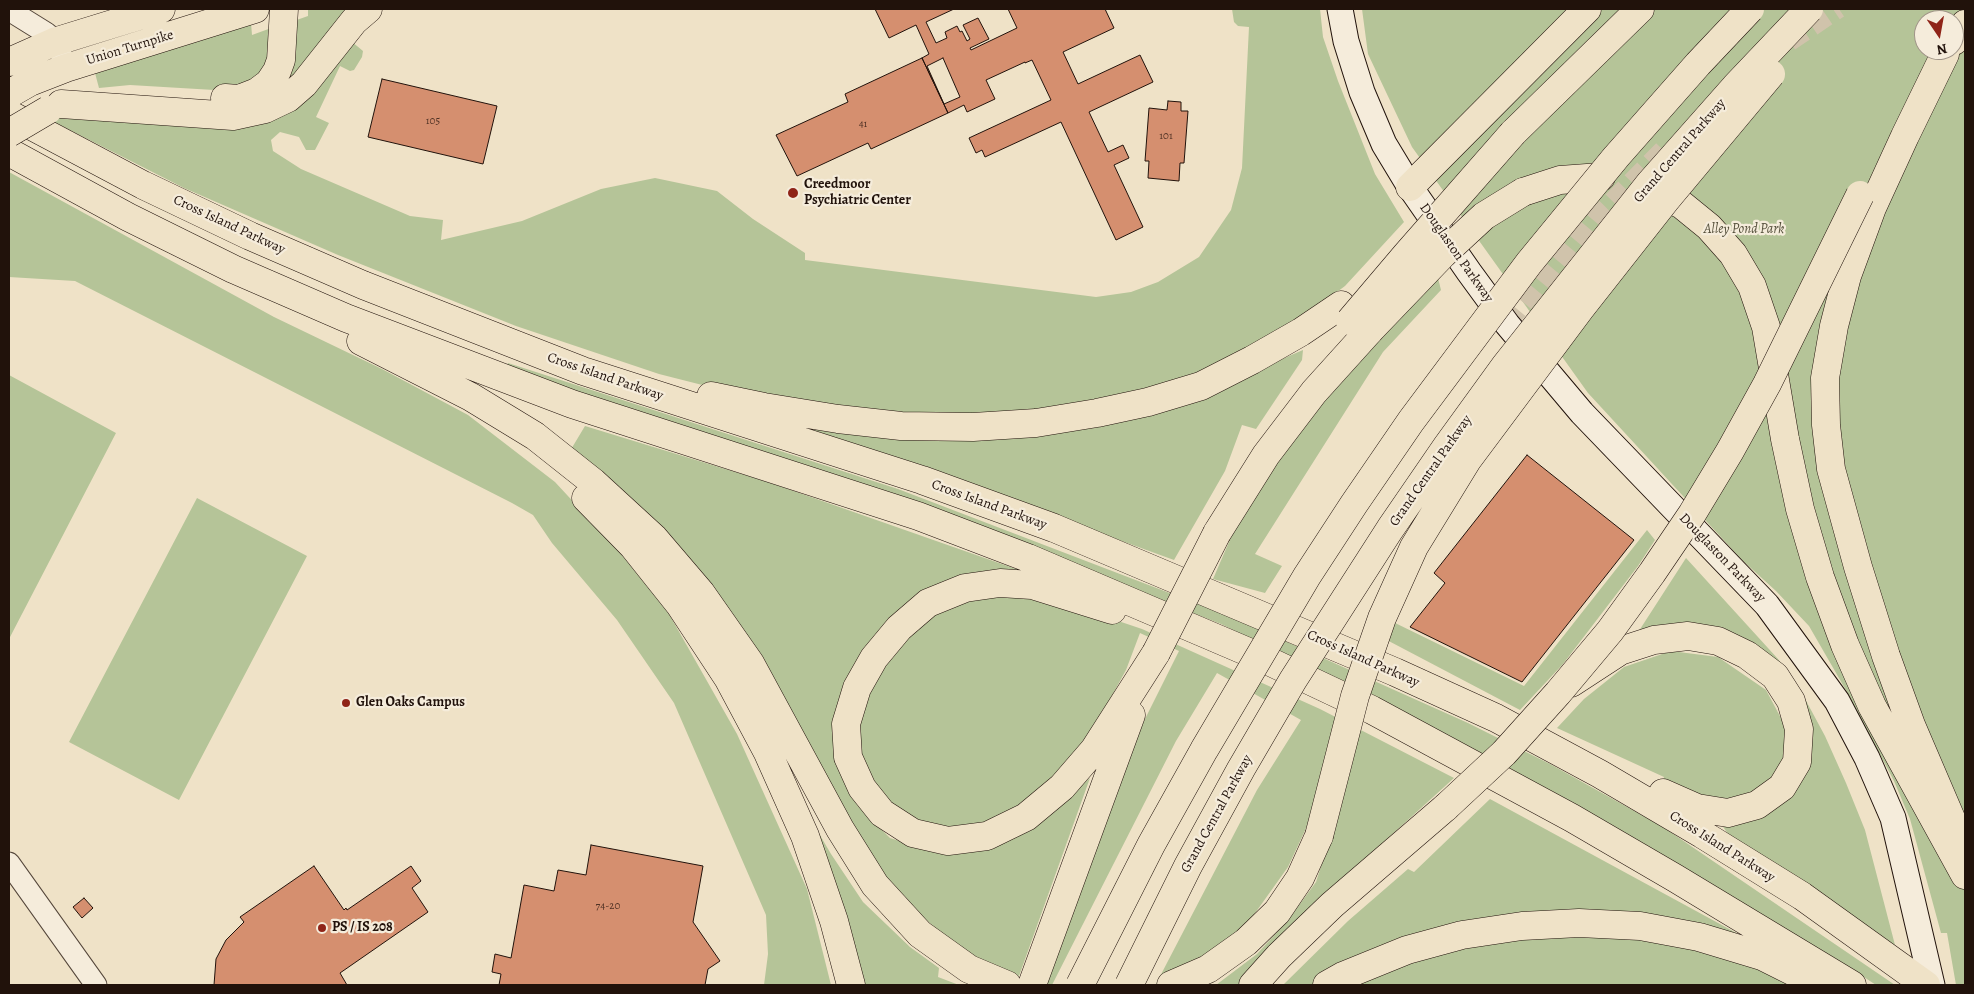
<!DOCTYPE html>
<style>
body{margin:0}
#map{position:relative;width:1974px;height:994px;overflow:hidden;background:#efe2c7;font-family:Alegreya,serif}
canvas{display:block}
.frame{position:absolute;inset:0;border:10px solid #21120b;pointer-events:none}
.north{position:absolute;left:1914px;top:10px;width:50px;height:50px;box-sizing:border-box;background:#f5ecdb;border:1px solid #a09588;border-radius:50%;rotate:168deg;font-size:14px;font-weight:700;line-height:20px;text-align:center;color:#21120b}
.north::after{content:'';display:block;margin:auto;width:18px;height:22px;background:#8f2418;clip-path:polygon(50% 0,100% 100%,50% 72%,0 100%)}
</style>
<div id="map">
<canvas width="1974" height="994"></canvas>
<div class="frame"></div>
<div class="north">N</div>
</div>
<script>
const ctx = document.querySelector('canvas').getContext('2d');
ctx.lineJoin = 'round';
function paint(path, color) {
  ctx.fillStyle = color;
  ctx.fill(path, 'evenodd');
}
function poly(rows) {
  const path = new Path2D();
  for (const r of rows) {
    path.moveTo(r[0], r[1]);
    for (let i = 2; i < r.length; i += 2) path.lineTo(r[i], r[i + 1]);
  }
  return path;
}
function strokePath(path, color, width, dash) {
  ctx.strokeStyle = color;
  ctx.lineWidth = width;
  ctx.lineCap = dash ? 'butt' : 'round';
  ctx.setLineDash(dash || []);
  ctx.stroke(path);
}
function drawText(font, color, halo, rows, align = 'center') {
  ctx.font = font + ' Alegreya,serif';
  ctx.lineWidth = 4.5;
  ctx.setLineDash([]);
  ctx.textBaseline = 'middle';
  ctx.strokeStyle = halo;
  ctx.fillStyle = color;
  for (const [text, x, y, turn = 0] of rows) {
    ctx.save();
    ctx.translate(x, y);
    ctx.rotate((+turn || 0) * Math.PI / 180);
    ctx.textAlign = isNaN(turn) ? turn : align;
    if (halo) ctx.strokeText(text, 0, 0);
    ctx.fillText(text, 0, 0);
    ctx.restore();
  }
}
const green = poly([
 [308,9,358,9,292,81,256,98,291,22,308,16],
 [1232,9,1320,9,1323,37,1338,81,1375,174,1404,222,1345,286,1282,333,1179,386,1071,412,918,421,781,405,659,374,516,326,338,255,184,188,50,120,58,115,240,124,351,41,363,51,362,57,354,70,350,71,340,66,316,117,329,123,315,150,306,150,299,137,280,132,271,140,273,151,301,169,410,216,443,220,441,240,522,221,601,189,655,178,717,191,753,219,805,253,805,260,1096,297,1131,292,1158,282,1199,257,1231,210,1242,168,1249,27,1238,26,1234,22],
 [1362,9,1965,9,1965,985,1956,985,1947,933,1941,933,1910,819,1894,781,1847,692,1809,626,1776,591,1742,560,1588,393,1412,147,1368,54],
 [1924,20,1954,20,1954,50,1924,50],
 [251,23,252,35,274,27,267,69,252,82,231,91,130,85,99,88,95,73],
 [9,172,274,317,382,369,468,415,555,482,618,550,669,614,737,734,807,889,831,985,764,985,768,954,766,915,674,703,617,620,552,543,533,515,512,503,75,281,9,277],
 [1438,278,1441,290,1383,352,1255,554,1282,566,1265,593,1213,579,1251,491,1300,423],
 [1303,350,1302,360,1256,429,1242,425,1225,471,1174,560,874,451,776,420,1019,437,1094,428,1189,399],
 [508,363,898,489,1227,615,1468,723,1550,764,1663,827,1895,985,1876,985,1838,960,1646,848,1415,720,1221,624,896,496,539,379,507,365],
 [9,375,116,433,9,639],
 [585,426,771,483,1036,576,890,621,840,759,857,805,890,838,940,854,994,848,1042,820,1090,778,1019,976,1007,977,963,953,892,889,570,451],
 [197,498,307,556,179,800,69,742],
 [1647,530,1655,540,1638,566,1563,664,1520,710,1383,638,1389,620,1524,686],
 [1686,558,1778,659,1804,697,1825,736,1846,783,1865,830,1895,945,1728,834,1717,818,1740,820,1810,747,1744,643,1635,637],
 [993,591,1047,597,1142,629,1320,709,1454,778,1353,870,1241,985,1216,985,1257,954,1289,919,1316,882,1333,829,1308,824,1288,867,1248,923,1200,962,1156,984,1257,790,1301,720,1217,673,1176,741,1052,985,1043,985,1099,828,1144,721,1179,651,1140,633,1126,670,1082,750,1040,799,993,826,933,831,884,808,857,758,861,709,886,656,935,612],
 [1671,651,1718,657,1766,690,1789,733,1782,776,1752,802,1718,807,1662,785,1664,777,1557,728,1584,699,1624,667],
 [789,782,831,854,863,902,910,947,939,968,938,977,959,985,857,985],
 [1490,799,1777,955,1500,923,1316,985,1283,985,1348,921,1408,869,1414,872],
 [1638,933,1746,960,1803,985,1353,985,1437,949,1509,936]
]);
const building = poly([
 [875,9,954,9,926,22,936,43,947,38,945,32,957,26,960,32,962,31,967,41,970,39,963,25,978,18,989,39,970,48,971,50,1017,28,1008,9,1105,9,1114,28,1063,52,1078,84,1140,55,1153,82,1089,112,1108,152,1123,145,1129,158,1114,165,1143,227,1116,240,1061,122,985,157,982,150,976,153,969,138,1051,100,1032,60,1025,63,1025,62,986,80,995,99,967,112,964,105,948,113,922,58,929,54,916,25,889,38,875,9],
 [943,58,960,97,944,104,927,66,943,58],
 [922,58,948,113,871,149,868,143,797,176,776,135,848,102,845,94,922,58],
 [382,79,497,106,483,164,368,137,382,79],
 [1168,101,1181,102,1181,111,1188,111,1184,163,1180,163,1179,181,1148,178,1149,161,1145,161,1149,108,1167,110,1168,101],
 [1527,455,1634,540,1522,682,1410,627,1445,583,1434,573,1527,455],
 [591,845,703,866,693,922,720,961,708,969,705,985,499,985,501,974,492,972,495,954,511,958,524,885,554,891,558,870,586,875,591,845],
 [314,866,344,910,346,908,347,910,411,866,421,881,412,888,428,912,340,973,347,985,214,985,216,959,226,940,244,922,240,917,314,866],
 [84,898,93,908,82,918,73,907,84,898]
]);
const minorTunnel = poly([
 [1790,42,1839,9],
 [1507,324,1597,216,1665,147]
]);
const tertiary = poly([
 [9,10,46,33,51,37,61,54],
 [9,863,96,985]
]);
const secondary = poly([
 [1340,9,1346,41,1362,92,1384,144,1410,187,1469,272,1507,324,1582,413,1767,605,1837,701,1867,758,1893,818,1932,985]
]);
const primary = poly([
 [9,62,54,42,161,9],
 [9,94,30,82,66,68,255,9],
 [225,98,239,99,257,92,269,83,277,71,281,60,284,9],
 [61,104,233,116,265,109,288,98,304,84,354,21,368,9]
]);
const motorway = poly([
 [1954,41,1965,24],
 [1945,54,1905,136,1872,208,1847,276,1834,326,1825,378,1826,425,1831,469,1858,567,1886,656,1911,725,1965,851],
 [9,114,143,185,250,236,363,285,583,371,922,480,1054,528,1395,672,1496,718,1600,774,1702,834,1802,896,1926,985],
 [1513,133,1640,9],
 [9,152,128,217,233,269,346,318,572,404,918,516,1028,558,1260,657,1372,710,1572,818,1675,878,1852,985],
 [1410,187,1587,9],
 [1647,188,1682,205,1709,227,1733,254,1752,286,1766,327,1785,439,1800,509,1820,577,1845,645,1872,706,1965,875],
 [1523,192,1560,180,1601,177],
 [361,341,471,397,535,436,593,482,654,538,701,593,750,663,840,829,875,885,920,934,969,969,1007,985],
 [711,396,764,407,838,419,901,426,973,427,1036,423,1097,413,1148,402,1201,386,1252,360,1301,332,1341,305],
 [586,498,633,546,680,605,728,678,768,753,805,836,834,921,851,985],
 [1217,533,1266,455,1314,392,1370,330],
 [1112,610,1032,585,1000,583,965,588,928,603,899,628,874,658,857,688,846,724,848,757,862,788,882,813,913,833,948,841,987,836,1026,817,1062,787,1094,750,1156,653],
 [1571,683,1620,651,1654,640,1688,636,1718,641,1747,655,1775,676,1791,701,1799,729,1797,762,1782,787,1757,805,1728,813,1697,808,1663,793],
 [1032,985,1131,715],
 [1171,985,1208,969,1246,942,1277,912,1300,878,1319,836],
 [1253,985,1279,956,1332,905,1446,807],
 [1327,985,1343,976,1407,950,1462,935,1522,926,1579,923,1640,926,1699,937,1762,956,1820,985]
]);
const primaryBridge = poly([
 [9,133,48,110]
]);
const motorwayBridge = poly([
 [1350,321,1406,255,1513,133],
 [1370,330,1443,254,1484,216,1523,192],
 [1156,653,1217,533],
 [1446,807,1504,753,1558,693,1610,631,1652,573,1692,514,1730,451,1767,384,1860,195],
 [1319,836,1355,696,1382,618,1414,547,1468,459,1580,309,1665,201,1771,74],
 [1080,985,1151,845,1204,750,1307,576,1354,504,1411,421,1529,263,1616,157,1698,64,1750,9],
 [1129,985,1188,866,1241,769,1293,680,1390,529,1447,446,1505,366,1650,183,1735,87,1809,9]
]);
const markers = [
 [793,193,6,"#8f2418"],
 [346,703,5,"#8f2418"],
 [322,928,5,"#8f2418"]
];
const numberNames = [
 ["105",433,121],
 ["41",863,124],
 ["101",1166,136],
 ["74-20",608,906]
];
const streetNames = [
 ["Union Turnpike",130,48,-17],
 ["Grand Central Parkway",1680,151,-49],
 ["Cross Island Parkway",229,225,25],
 ["Douglaston Parkway",1456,253,55],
 ["Cross Island Parkway",605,377,19],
 ["Grand Central Parkway",1431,471,-55],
 ["Cross Island Parkway",989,505,20],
 ["Douglaston Parkway",1722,558,46],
 ["Cross Island Parkway",1363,659,24],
 ["Grand Central Parkway",1217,814,-61],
 ["Cross Island Parkway",1722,847,32]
];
const poiNames = [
 ["Creedmoor",804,185],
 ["Psychiatric Center",804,201],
 ["Glen Oaks Campus",356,703],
 ["PS / IS 208",332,928]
];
const parkNames = [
 ["Alley Pond Park",1744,230]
];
paint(green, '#b5c498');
paint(building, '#d58f6f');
strokePath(building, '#21120b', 1);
strokePath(minorTunnel, '#d0c3ab', 18, [18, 9]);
strokePath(tertiary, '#54463a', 23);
strokePath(secondary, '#21120b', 27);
strokePath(primary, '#21120b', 29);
strokePath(motorway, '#21120b', 29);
strokePath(tertiary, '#f5ecdb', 21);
strokePath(secondary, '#f5ecdb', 25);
strokePath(primary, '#efe2c7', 28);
strokePath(motorway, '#efe2c7', 28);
strokePath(primaryBridge, '#21120b', 29, []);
strokePath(motorwayBridge, '#21120b', 29, []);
strokePath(primaryBridge, '#efe2c7', 28);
strokePath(motorwayBridge, '#efe2c7', 28);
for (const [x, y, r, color] of markers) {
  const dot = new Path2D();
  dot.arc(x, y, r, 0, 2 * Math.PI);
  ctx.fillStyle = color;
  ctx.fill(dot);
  strokePath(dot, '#f5ecdb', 2);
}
drawText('11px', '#4e3124', null, numberNames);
drawText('14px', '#21120b', '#f5ecdb', streetNames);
drawText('bold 14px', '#21120b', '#f5ecdb', poiNames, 'left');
drawText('italic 14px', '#55503c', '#f5ecdb', parkNames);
</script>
